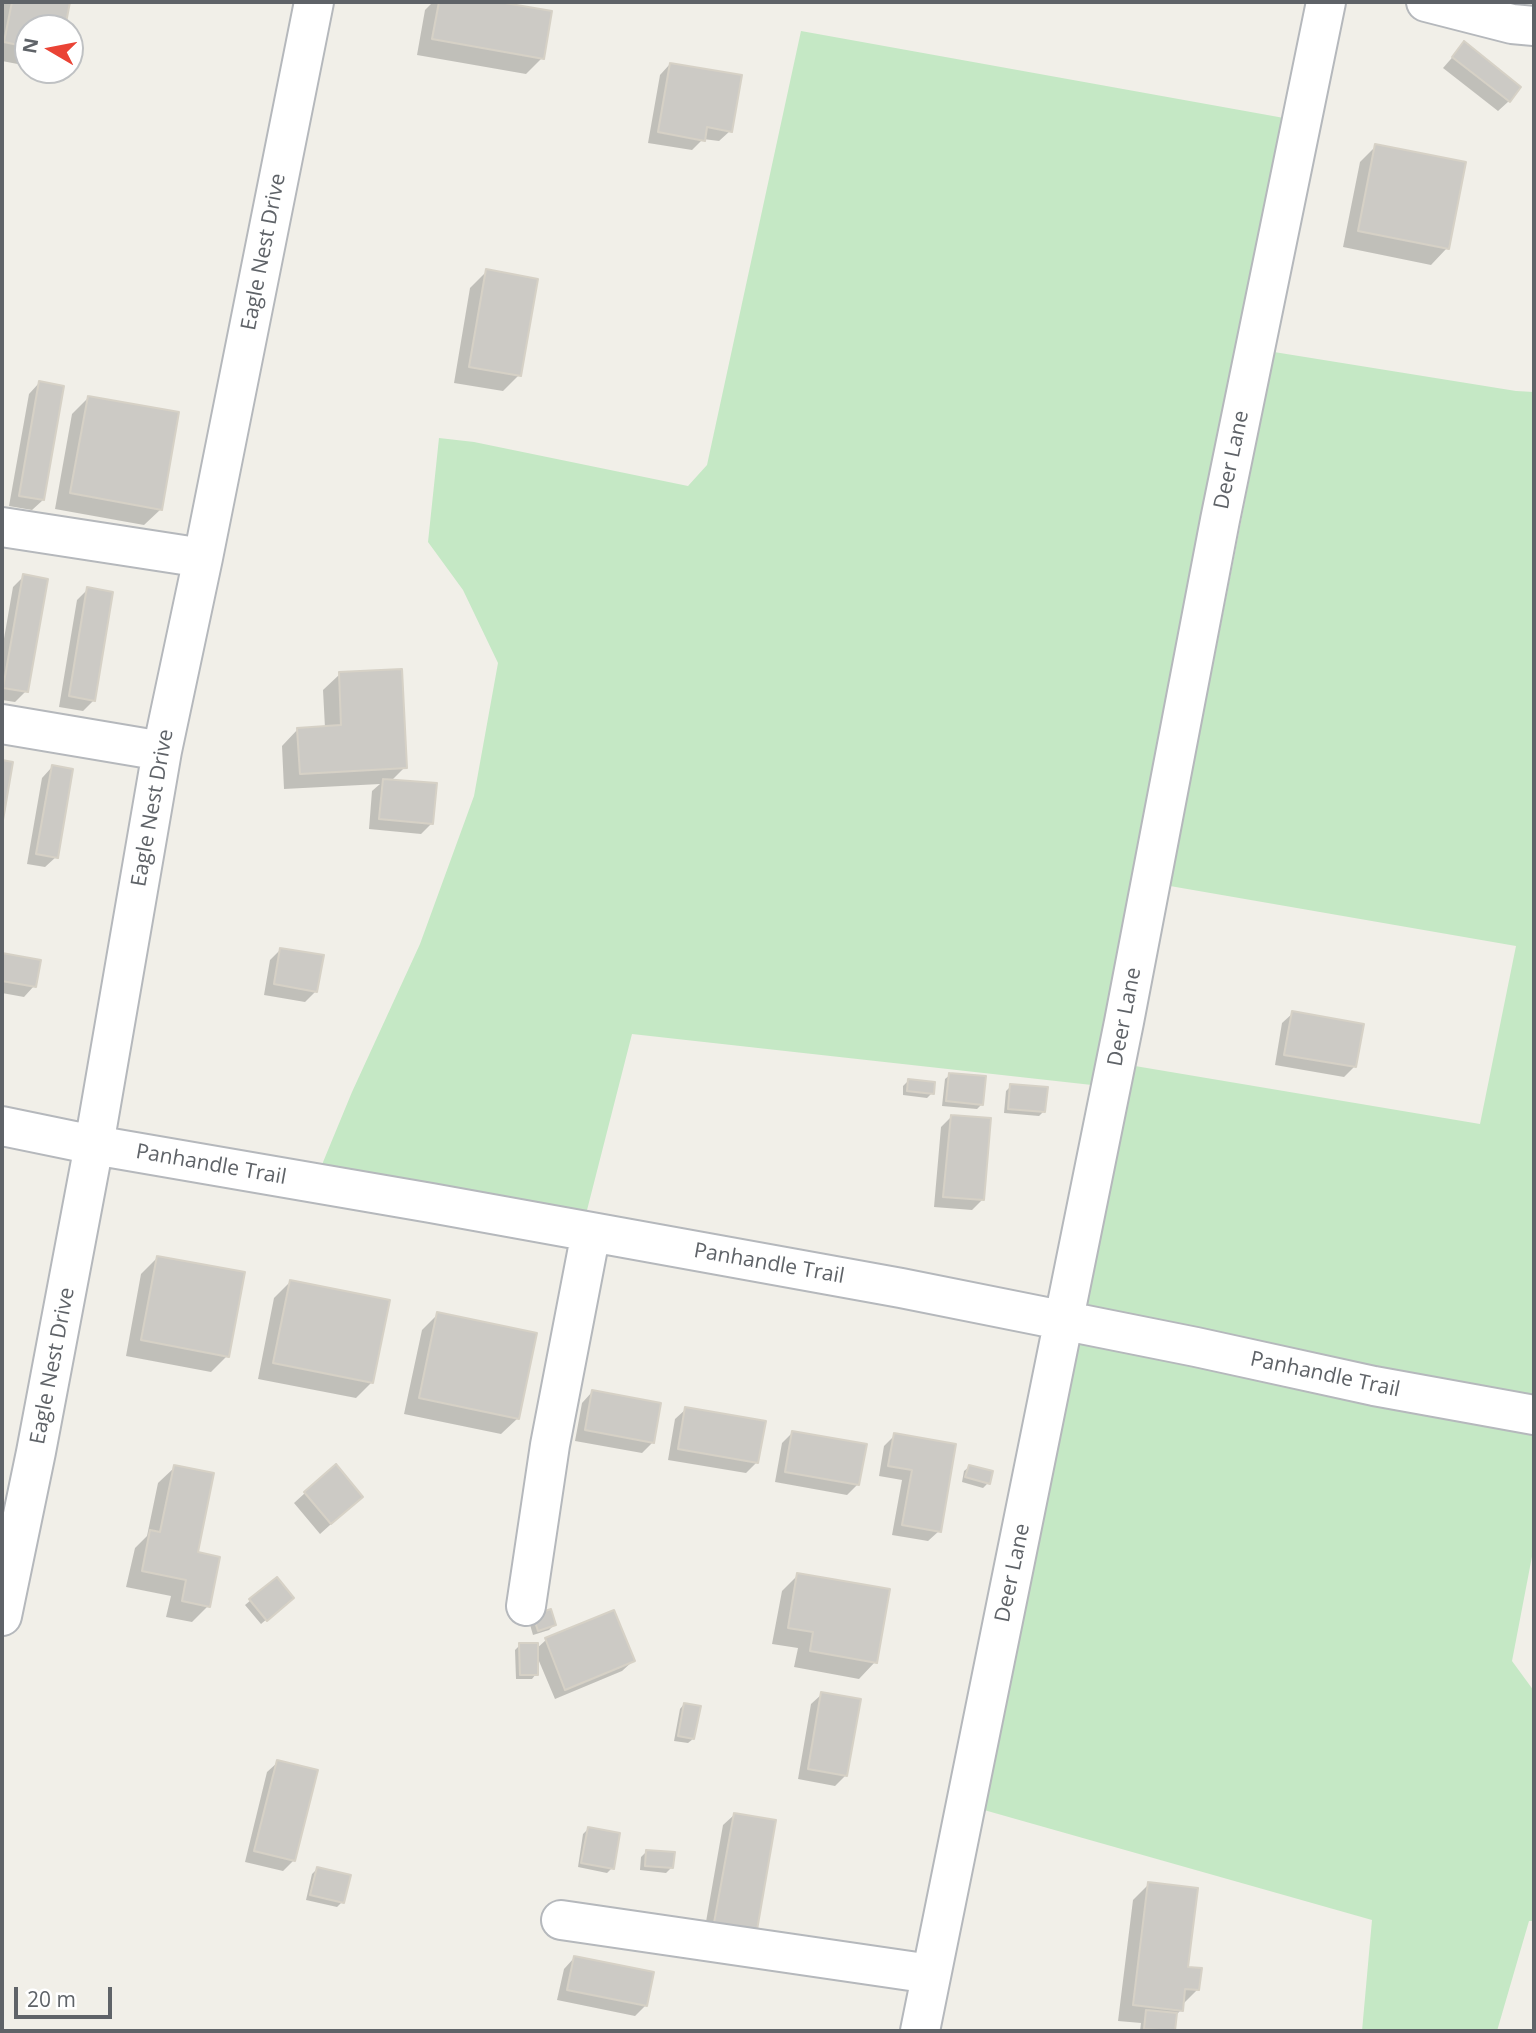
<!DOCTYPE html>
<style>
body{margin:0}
#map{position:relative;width:1536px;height:2033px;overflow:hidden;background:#f1efe8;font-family:"Open Sans",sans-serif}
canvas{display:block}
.frame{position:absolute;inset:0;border:4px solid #5f6368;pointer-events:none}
.north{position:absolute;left:14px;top:14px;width:70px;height:70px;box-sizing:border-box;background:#fff;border:2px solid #bfc1c3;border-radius:50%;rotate:280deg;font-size:19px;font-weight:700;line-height:28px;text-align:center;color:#5f6368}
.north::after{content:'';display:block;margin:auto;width:24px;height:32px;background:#ea4335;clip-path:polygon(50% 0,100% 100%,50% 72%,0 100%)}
.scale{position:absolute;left:14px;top:1987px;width:98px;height:32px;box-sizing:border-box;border:4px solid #5f6368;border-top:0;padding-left:9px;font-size:21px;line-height:24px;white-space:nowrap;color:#5f6368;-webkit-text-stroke:5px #fff;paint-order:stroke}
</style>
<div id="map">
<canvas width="1536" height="2033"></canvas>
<div class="frame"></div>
<div class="north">N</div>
<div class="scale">20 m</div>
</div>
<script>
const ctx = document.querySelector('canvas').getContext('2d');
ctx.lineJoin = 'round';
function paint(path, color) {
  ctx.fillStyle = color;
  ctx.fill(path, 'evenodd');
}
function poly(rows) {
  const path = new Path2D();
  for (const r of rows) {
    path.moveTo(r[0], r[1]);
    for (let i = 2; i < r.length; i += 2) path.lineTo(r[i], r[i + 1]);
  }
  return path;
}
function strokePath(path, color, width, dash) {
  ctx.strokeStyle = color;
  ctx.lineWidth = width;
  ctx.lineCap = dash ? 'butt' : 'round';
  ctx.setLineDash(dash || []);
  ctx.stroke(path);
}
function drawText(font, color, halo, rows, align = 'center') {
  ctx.font = font + ' "Open Sans",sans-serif';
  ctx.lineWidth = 5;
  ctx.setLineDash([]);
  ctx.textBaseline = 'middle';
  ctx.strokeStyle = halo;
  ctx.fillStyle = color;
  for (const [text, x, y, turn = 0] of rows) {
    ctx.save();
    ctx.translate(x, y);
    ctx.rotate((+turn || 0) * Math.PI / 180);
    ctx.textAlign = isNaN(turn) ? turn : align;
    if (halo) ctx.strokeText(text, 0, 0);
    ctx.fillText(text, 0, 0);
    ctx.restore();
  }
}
const green = poly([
 [801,31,1284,118,1201,517,1092,1085,632,1034,586,1214,321,1167,352,1092,420,944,474,796,498,663,463,590,428,542,439,438,474,442,688,486,707,465],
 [1274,352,1516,391,1534,392,1534,1398,1378,1370,1086,1309,1135,1066,1480,1124,1516,946,1170,886],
 [1080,1341,1534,1432,1534,1546,1512,1661,1534,1691,1534,1921,1529,1921,1497,2031,1362,2031,1372,1920,984,1810]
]);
const shadow = poly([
 [2,2,69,2,64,28,28,28,28,66,2,61],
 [433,2,489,2,550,13,542,58,526,74,417,55,425,10],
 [1464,44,1509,101,1498,111,1443,68],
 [670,64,730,131,719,141,703,139,692,150,648,143,660,75],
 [1376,146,1447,248,1431,265,1343,247,1360,162],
 [487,271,519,375,503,391,454,383,470,288],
 [39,383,43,500,32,510,9,506,29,394],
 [88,398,161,509,144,525,55,509,72,414],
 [24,576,26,691,15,702,2,700,2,650,13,587],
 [88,589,94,700,83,711,59,707,77,600],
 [340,674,405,767,391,781,432,823,421,834,369,829,372,791,380,784,284,789,282,746,298,729,325,728,323,690],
 [52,767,56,857,45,867,27,864,42,778],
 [281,949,316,991,305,1002,264,995,270,960],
 [2,954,39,961,34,986,24,997,2,993],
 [1293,1013,1355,1066,1344,1077,1275,1065,1282,1023],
 [950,1075,982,1104,977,1109,942,1106,945,1079],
 [908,1081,932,1093,927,1098,903,1095,903,1086],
 [1011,1086,1044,1111,1039,1116,1004,1113,1006,1091],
 [951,1117,983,1199,972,1210,934,1207,941,1127],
 [157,1258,227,1356,211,1372,126,1356,141,1274],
 [290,1282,372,1382,356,1398,258,1379,274,1298],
 [438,1314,518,1418,501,1434,404,1414,422,1330],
 [592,1392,653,1442,642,1453,575,1441,582,1403],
 [686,1409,756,1463,746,1473,668,1460,675,1419],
 [793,1432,858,1484,847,1495,775,1482,782,1443],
 [895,1435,954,1446,939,1531,928,1541,892,1535,902,1480,879,1476,884,1446],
 [175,1467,208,1606,192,1622,166,1617,171,1596,126,1587,135,1548,147,1536,158,1483],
 [969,1467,988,1483,983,1488,962,1482,964,1471],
 [305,1493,350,1507,320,1534,294,1503],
 [798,1575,875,1662,859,1679,794,1667,798,1648,772,1644,782,1591],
 [276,1579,287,1602,261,1624,245,1605],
 [529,1621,554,1625,549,1630,533,1635],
 [546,1640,633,1661,622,1671,555,1699,536,1654,536,1674,532,1679,516,1679,515,1650,520,1645,536,1649],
 [822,1694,846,1775,835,1786,798,1779,811,1704],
 [684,1704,693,1739,688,1743,674,1741,680,1709],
 [278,1762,294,1860,283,1871,245,1862,267,1772],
 [734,1815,755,1929,704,1933,723,1825],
 [588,1829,612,1868,607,1873,578,1867,583,1834],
 [646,1852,671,1868,666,1873,640,1870,641,1857],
 [317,1869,342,1902,337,1907,306,1900,312,1874],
 [1149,1884,1197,1990,1182,2005,1181,2010,1175,2016,1173,2031,1140,2031,1141,2023,1118,2021,1133,1900],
 [574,1958,646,2005,635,2016,557,2000,564,1969]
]);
const building = poly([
 [12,2,70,2,65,28,28,28,28,47,4,42,12,2],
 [439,2,499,2,552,11,544,59,432,39,439,2],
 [1464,41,1521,87,1510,102,1452,57,1464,41],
 [670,63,742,75,732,132,707,127,705,141,658,132,670,63],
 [1375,144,1466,162,1449,249,1358,231,1375,144],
 [486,269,538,279,521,376,469,367,486,269],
 [39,381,64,386,44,500,19,496,39,381],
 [88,396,179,412,162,510,70,493,88,396],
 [23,574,48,579,28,692,3,688,23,574],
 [87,587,113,592,95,701,69,696,87,587],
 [402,669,407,768,300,774,297,728,341,725,339,672,402,669],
 [2,760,13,762,2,826,2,760],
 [52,765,73,769,58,858,36,854,52,765],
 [383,779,437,783,433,824,379,819,383,779],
 [280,948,324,955,317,992,274,984,280,948],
 [2,953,41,960,36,987,2,981,2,953],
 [1292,1011,1364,1024,1356,1067,1284,1055,1292,1011],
 [949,1073,986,1076,983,1105,946,1101,949,1073],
 [908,1079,935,1082,934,1094,907,1091,908,1079],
 [1010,1084,1048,1087,1045,1112,1008,1109,1010,1084],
 [951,1115,991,1118,984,1200,943,1197,951,1115],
 [157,1256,245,1272,229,1357,141,1340,157,1256],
 [290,1280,390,1300,373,1383,273,1363,290,1280],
 [437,1312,537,1333,519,1419,419,1398,437,1312],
 [592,1390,661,1403,654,1443,585,1430,592,1390],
 [685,1407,766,1421,758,1463,678,1449,685,1407],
 [792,1431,867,1444,859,1485,785,1472,792,1431],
 [894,1433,956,1444,941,1532,902,1525,912,1470,888,1466,894,1433],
 [336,1464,363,1497,331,1524,304,1492,336,1464],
 [174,1465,214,1473,198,1552,220,1557,210,1607,182,1601,186,1580,142,1571,150,1530,160,1532,174,1465],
 [969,1465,993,1471,990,1484,965,1477,969,1465],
 [797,1573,890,1589,877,1663,810,1651,813,1632,788,1628,797,1573],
 [277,1577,294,1598,267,1621,249,1599,277,1577],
 [551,1609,556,1625,538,1631,533,1615,551,1609],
 [614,1610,635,1661,565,1690,545,1638,614,1610],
 [519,1643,538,1643,538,1675,520,1675,519,1643],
 [821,1692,861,1699,847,1776,808,1769,821,1692],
 [684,1703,701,1706,694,1739,678,1736,684,1703],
 [277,1760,318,1770,295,1861,254,1851,277,1760],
 [734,1813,776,1820,757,1930,714,1923,734,1813],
 [588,1827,620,1833,614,1869,581,1863,588,1827],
 [646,1850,675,1852,673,1868,645,1866,646,1850],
 [317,1867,351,1875,344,1903,310,1895,317,1867],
 [1148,1882,1198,1888,1188,1967,1202,1968,1199,1990,1185,1989,1183,2011,1133,2005,1148,1882],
 [574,1956,654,1972,647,2006,567,1990,574,1956],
 [1146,2010,1177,2013,1175,2031,1144,2029,1146,2010]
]);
const minor = poly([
 [1426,2,1512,24,1534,26],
 [2,527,203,558],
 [2,724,162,751],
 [2,1126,94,1145,431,1203,901,1288,1196,1347,1374,1386,1534,1415],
 [526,1606,550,1445,591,1232],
 [2,1616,36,1452,94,1145,162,751,203,558,314,2],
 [561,1920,931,1974],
 [920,2031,1124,1022,1220,520,1326,2]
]);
const streetNames = [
 ["Eagle Nest Drive",264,252,-79],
 ["Deer Lane",1232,460,-78],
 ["Eagle Nest Drive",153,808,-80],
 ["Deer Lane",1125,1017,-79],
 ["Panhandle Trail",211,1165,10],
 ["Panhandle Trail",769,1264,10],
 ["Eagle Nest Drive",53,1366,-79],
 ["Panhandle Trail",1325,1375,12],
 ["Deer Lane",1013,1573,-78]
];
paint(green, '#c5e8c5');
paint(shadow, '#0003');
paint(building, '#cccac5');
strokePath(building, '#d6d1c6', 2);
strokePath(minor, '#b5b8bc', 42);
strokePath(minor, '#fff', 38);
drawText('21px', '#5f6368', '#fff', streetNames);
</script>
